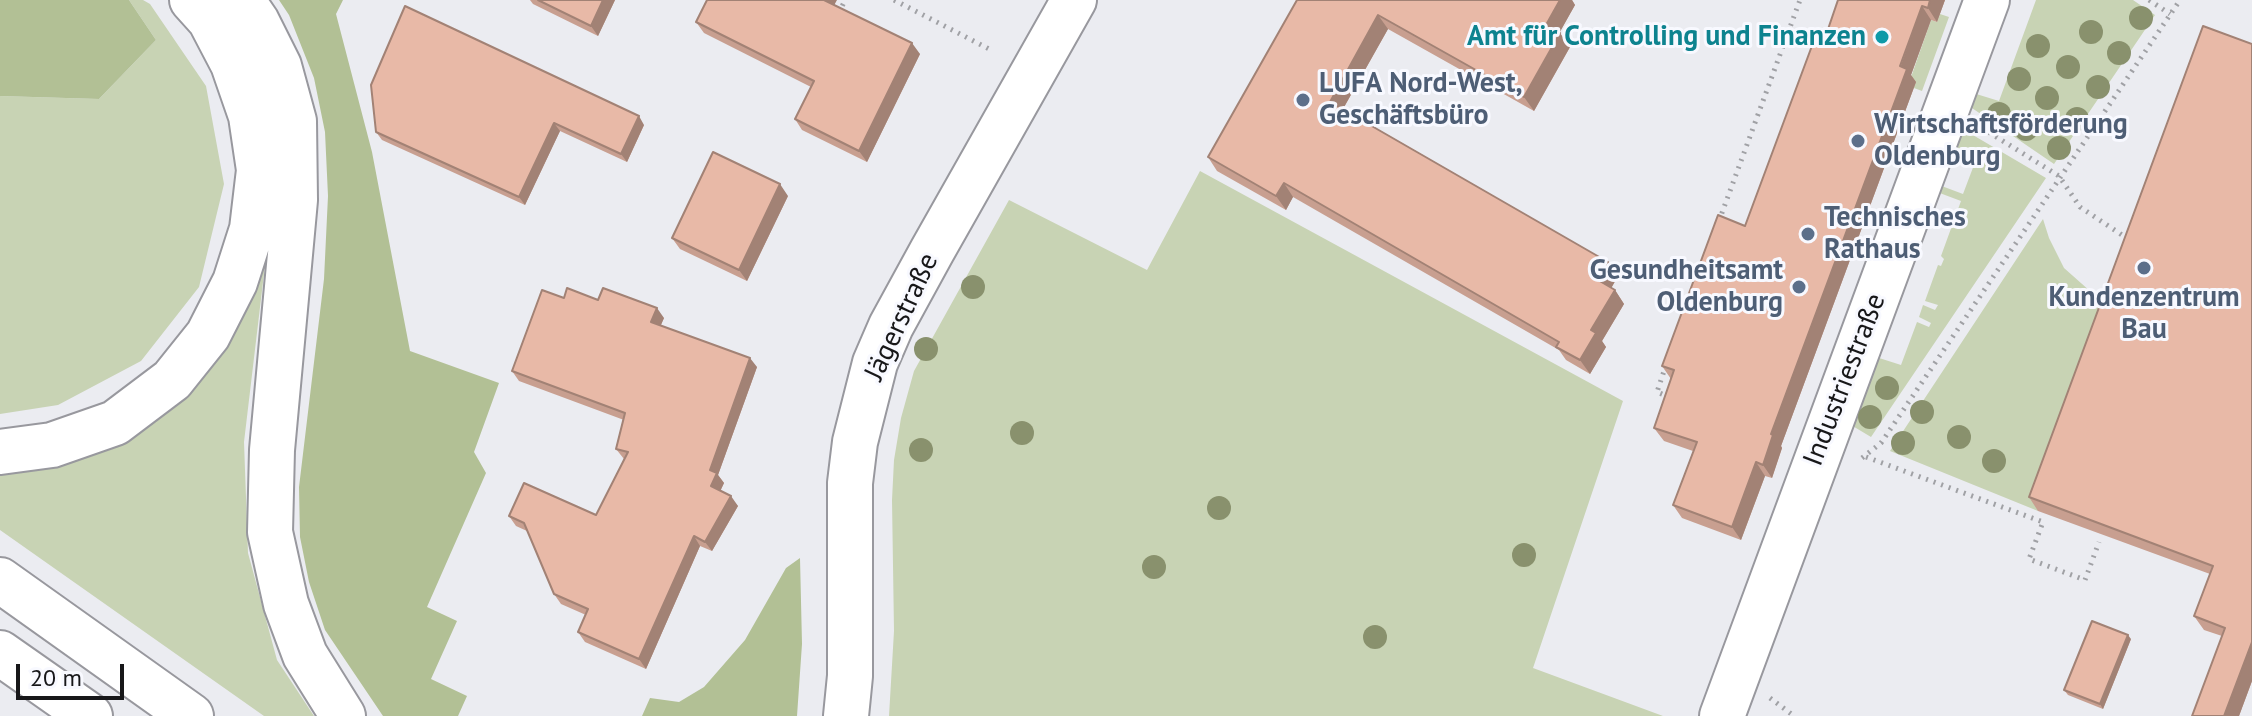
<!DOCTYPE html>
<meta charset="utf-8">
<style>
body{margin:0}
#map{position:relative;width:2252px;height:716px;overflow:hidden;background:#ebecf1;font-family:"PT Sans",sans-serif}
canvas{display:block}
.scale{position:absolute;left:16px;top:664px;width:108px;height:36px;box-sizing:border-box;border:4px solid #171719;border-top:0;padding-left:10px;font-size:24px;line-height:28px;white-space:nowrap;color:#171719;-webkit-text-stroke:6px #f8f9ff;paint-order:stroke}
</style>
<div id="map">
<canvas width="2252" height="716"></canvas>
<div class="scale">20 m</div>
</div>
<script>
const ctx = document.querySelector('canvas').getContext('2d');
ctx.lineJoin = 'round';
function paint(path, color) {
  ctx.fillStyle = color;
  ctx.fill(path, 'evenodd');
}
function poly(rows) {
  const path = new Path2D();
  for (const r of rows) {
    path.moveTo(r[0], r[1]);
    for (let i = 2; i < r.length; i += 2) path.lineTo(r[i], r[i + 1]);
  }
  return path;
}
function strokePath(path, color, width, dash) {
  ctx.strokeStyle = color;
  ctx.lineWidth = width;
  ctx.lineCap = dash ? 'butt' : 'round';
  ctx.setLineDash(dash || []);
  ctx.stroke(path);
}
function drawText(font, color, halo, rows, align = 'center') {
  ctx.font = font + ' "PT Sans",sans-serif';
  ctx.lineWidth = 6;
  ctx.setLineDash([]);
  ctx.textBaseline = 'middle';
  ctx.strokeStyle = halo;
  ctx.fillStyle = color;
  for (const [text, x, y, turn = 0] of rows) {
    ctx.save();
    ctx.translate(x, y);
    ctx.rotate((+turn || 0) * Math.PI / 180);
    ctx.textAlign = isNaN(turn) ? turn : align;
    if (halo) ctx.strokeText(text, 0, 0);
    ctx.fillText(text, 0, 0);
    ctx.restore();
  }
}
const green = poly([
 [129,0,143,0,150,4,206,86,224,184,199,287,141,361,58,405,0,414,0,96,99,99,156,40],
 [2036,0,2133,0,2155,15,2054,164,1969,106,1973,93,1999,101],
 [1940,14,1949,17,1922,91,1914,88,1910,80,1931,20,1937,22],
 [1961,128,2046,178,1871,437,1851,425,1876,357,1901,365,1917,322,1929,327,1931,323,1919,317,1923,305,1935,310,1938,305,1925,301,1938,265,1941,266,1944,259,1941,256,1961,201,1937,192,1939,185,1963,194,1977,157,1953,147],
 [1200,171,1623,401,1533,668,1663,716,889,716,894,631,892,500,894,460,901,418,914,371,1009,200,1147,270],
 [2043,219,2049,238,2064,268,2099,299,2114,306,2038,511,1890,451],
 [268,240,244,442,248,553,277,660,314,716,264,716,0,530,0,475,73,460]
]);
const forest = poly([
 [0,0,129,0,156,40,99,99,0,96],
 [279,0,343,0,336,14,372,152,410,351,499,383,474,452,486,473,427,607,457,621,431,679,467,696,458,716,383,716,325,630,309,582,300,537,299,487,324,279,328,196,325,132,314,78,289,15],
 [800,558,802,644,797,716,642,716,650,698,679,702,704,687,745,640,786,568]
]);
const path = poly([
 [894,0,993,51],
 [2149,0,2170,14],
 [839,13,845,0],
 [1982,128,2059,176,2080,207,2128,239],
 [1719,221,1800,0],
 [1666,365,1657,392,1669,397],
 [1866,457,2043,522,2029,559,2085,580,2099,542],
 [1862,458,1881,443,2180,0],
 [1770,698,1794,716]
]);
const minor = poly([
 [846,716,850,676,850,483,855,442,875,363,891,326,932,251,1074,0],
 [1722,716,1987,0]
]);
const highway = poly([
 [242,0,257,22,279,66,294,121,295,200,272,450,270,532,286,604,305,655,343,716],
 [0,452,52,445,115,423,172,380,208,335,235,282,252,229,259,170,251,116,233,64,210,20,192,0],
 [0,580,191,716],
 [0,653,90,716]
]);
const trees = [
 [2141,18],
 [2091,32],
 [2038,46],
 [2119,53],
 [2068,67],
 [2019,79],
 [2098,87],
 [2047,98],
 [1999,114],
 [2077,119],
 [2026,129],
 [2059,148],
 [973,287],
 [926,349],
 [1887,388],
 [1922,412],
 [1870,417],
 [1022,433],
 [1959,437],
 [1903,443],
 [921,450],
 [1994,461],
 [1219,508],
 [1524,555],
 [1154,567],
 [1375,637]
];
const wall = poly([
 [530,0,615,0,598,36,533,4],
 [1297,0,1572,0,1575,5,1559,33,1570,47,1534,111,1388,29,1343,109,1608,262,1618,276,1611,288,1615,290,1624,304,1602,341,1606,347,1590,374,1566,360,1559,350,1293,197,1286,210,1217,171,1208,157],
 [1838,0,1945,0,1937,22,1931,20,1911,75,1916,82,1781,446,1782,448,1772,478,1765,476,1741,540,1682,518,1673,505,1693,451,1664,441,1654,428,1671,379,1662,366,1745,226,1825,38],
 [834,5,920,54,867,162,802,130,795,119,811,87,704,33,696,22],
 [2252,44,2252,681,2239,716,2192,716,2222,636,2204,630,2194,616,2210,574,2038,511,2029,497],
 [371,85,644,125,627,162,560,131,525,205,382,140,376,132],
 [788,196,747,281,680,249,672,238],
 [564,298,598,300,664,318,660,326,757,367,718,475,724,483,720,491,738,506,712,551,700,546,646,669,585,642,578,632,586,615,561,604,554,594,527,531,516,526,509,516,596,515,624,459,616,449,624,420,519,381,512,371],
 [2131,639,2103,709,2068,695,2064,690]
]);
const shadedWall = poly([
 [603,0,615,0,598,36,591,26],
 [823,0,837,0,831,11],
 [1560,0,1572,0,1575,5,1556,39,1546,25],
 [1930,0,1945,0,1937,22,1928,8],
 [1922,6,1931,20,1911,75,1916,82,1781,446,1782,448,1772,478,1763,465,1771,434],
 [1378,15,1388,29,1339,116,1330,102],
 [1560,33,1570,47,1534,111,1524,97],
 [912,43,920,54,867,162,859,151],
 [639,116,644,125,627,162,621,154],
 [554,123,560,131,525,205,519,197],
 [1284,183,1293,197,1286,210,1276,196],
 [780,184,788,196,747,281,739,270],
 [1608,262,1618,276,1608,294,1598,280],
 [1615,290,1624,304,1602,341,1606,347,1590,374,1580,360,1591,330],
 [657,308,664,318,658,332,651,322],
 [750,358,757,367,718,475,724,483,718,496,711,486,710,470],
 [1756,462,1765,476,1741,540,1732,527],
 [731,496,738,506,712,551,705,542],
 [694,536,700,546,646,669,639,659],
 [2128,635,2131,639,2103,709,2100,704],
 [2252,642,2252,681,2239,716,2224,716]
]);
const building = poly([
 [538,0,603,0,591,26,538,0],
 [707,0,824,0,912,43,859,151,795,119,814,81,696,22,707,0],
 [1297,0,1560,0,1546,25,1560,33,1524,97,1378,15,1330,102,1608,262,1598,280,1615,290,1591,330,1596,333,1580,360,1556,347,1559,342,1284,183,1276,196,1208,157,1297,0],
 [1838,0,1930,0,1928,8,1922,6,1900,66,1907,69,1771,434,1773,435,1763,465,1756,462,1732,527,1673,505,1697,442,1654,428,1674,370,1662,366,1718,215,1745,226,1816,35,1825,38,1838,0],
 [405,6,639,116,621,154,554,123,519,197,376,132,371,85,405,6],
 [2203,26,2252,44,2252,642,2224,716,2192,716,2225,628,2194,616,2213,566,2029,497,2203,26],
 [713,152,780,184,739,270,672,238,713,152],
 [567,288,598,300,603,288,657,308,651,322,750,358,710,470,717,473,711,486,731,496,705,542,694,536,639,659,578,632,588,609,554,594,524,523,509,516,524,483,596,515,628,452,616,449,625,413,512,371,542,290,564,298,567,288],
 [2092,621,2128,635,2100,704,2064,690,2092,621]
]);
const markers = [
 [1882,37,8,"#0f9aa8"],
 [1303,100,8,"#5c6f8a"],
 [1858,141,8,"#5c6f8a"],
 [1808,234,8,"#5c6f8a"],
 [2144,268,8,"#5c6f8a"],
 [1799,287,8,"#5c6f8a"]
];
const cultureNames = [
 ["Amt für Controlling und Finanzen",1866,37]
];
const serviceNames = [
 ["LUFA Nord-West,",1319,84],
 ["Geschäftsbüro",1319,116],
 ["Wirtschaftsförderung",1874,125],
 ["Oldenburg",1874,157],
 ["Technisches",1824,218],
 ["Rathaus",1824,250],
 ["Gesundheitsamt",1783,271,"right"],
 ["Oldenburg",1783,303,"right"],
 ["Kundenzentrum",2144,298,"center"],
 ["Bau",2144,330,"center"]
];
const streetNames = [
 ["Jägerstraße",902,317,-65],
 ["Industriestraße",1845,380,-69]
];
paint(green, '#c8d3b4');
paint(forest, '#b2c095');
strokePath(minor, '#98989e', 48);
strokePath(highway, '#98989e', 48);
strokePath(path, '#a0a1a5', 5, [2, 6]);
strokePath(minor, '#fff', 44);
strokePath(highway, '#fff', 44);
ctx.fillStyle = '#89916d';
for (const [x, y] of trees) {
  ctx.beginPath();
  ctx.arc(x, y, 12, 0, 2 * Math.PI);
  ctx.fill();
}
paint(wall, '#c89f90');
paint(shadedWall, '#a28275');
paint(building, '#e8b9a7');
strokePath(building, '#a28275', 2);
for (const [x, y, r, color] of markers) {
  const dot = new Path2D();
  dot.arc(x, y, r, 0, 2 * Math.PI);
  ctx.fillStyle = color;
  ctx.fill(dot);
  strokePath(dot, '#f8f9ff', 3);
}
drawText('bold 28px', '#0d838f', '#f8f9ff', cultureNames, 'right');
drawText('bold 28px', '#4e5e75', '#f8f9ff', serviceNames, 'left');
drawText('28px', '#171719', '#f8f9ff', streetNames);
</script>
